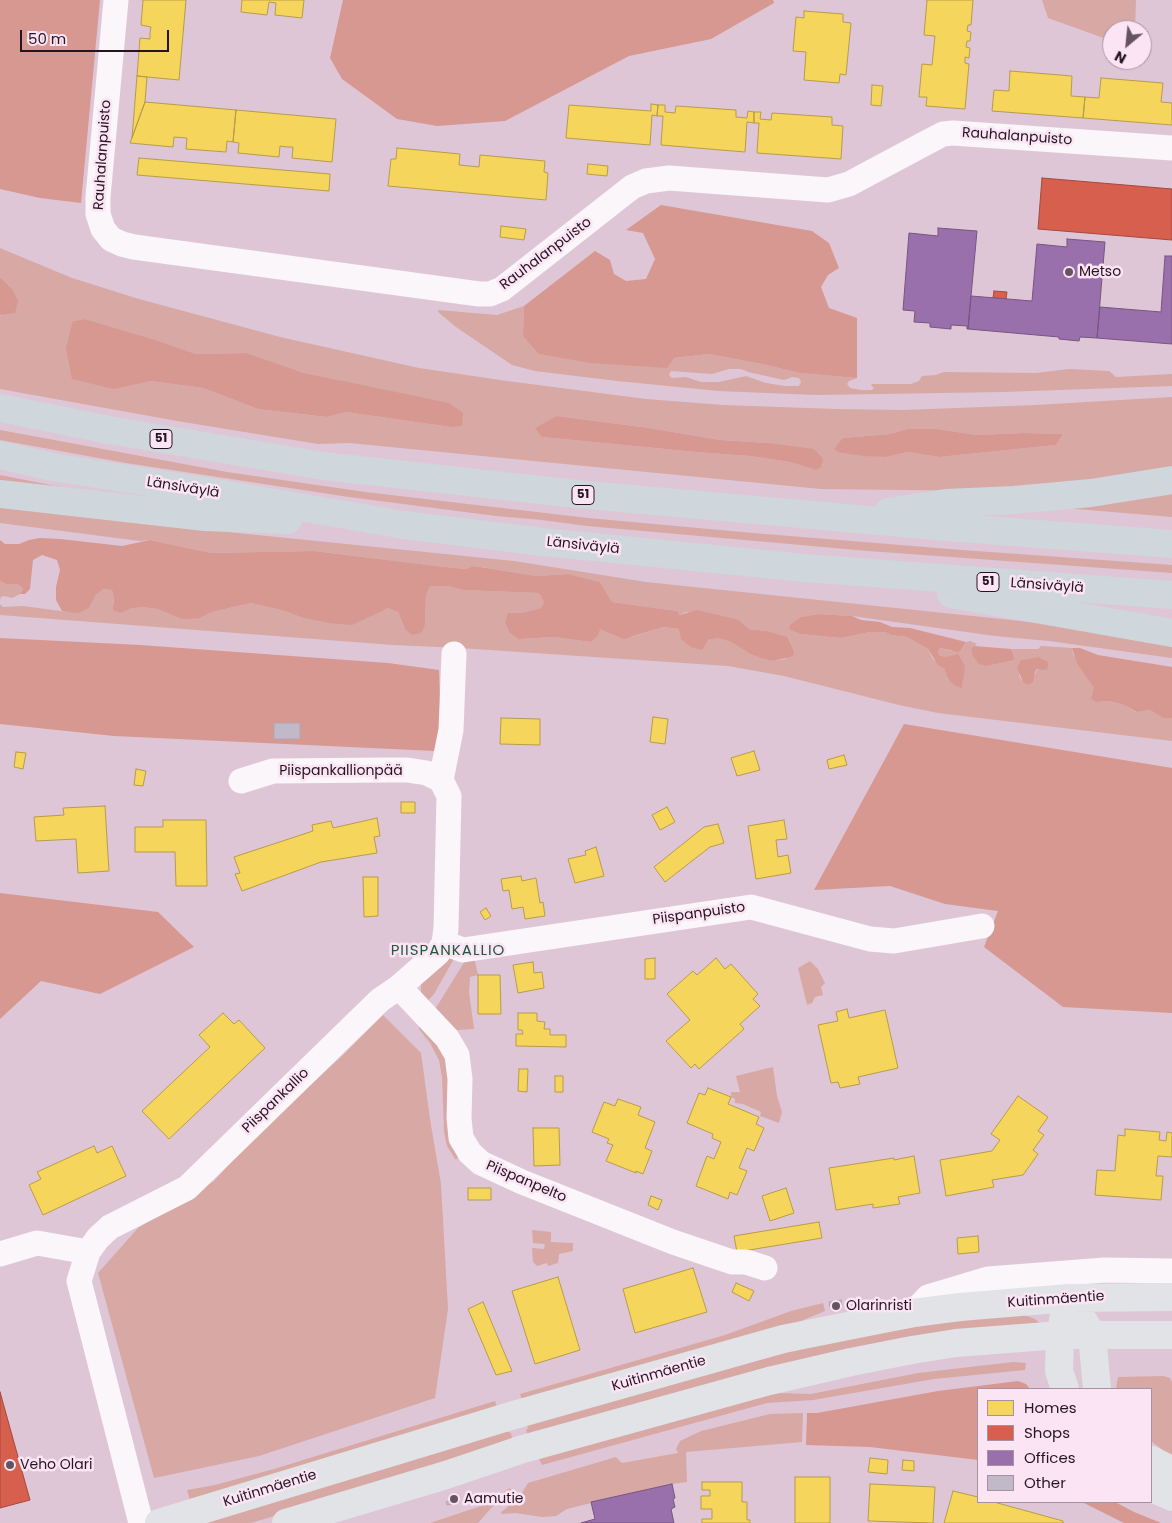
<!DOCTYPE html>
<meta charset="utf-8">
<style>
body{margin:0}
#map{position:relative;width:1172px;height:1523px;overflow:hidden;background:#dec6d6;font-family:Poppins,sans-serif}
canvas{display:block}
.legend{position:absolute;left:977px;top:1388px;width:175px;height:115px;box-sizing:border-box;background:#fbe4f4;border:1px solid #a5919f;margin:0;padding:6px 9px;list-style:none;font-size:15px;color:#251520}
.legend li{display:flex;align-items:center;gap:10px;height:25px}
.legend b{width:25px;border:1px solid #a5919f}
.north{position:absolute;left:1102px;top:20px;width:50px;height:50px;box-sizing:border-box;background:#fbe4f4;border:1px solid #a5919f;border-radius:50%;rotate:208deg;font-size:14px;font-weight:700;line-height:20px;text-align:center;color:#251520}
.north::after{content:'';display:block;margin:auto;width:18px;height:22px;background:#665360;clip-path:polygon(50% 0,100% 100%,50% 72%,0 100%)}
.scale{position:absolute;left:20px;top:30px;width:149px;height:22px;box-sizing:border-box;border:2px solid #251520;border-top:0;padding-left:6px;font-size:15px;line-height:18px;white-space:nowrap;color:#251520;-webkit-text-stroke:4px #fbe4f4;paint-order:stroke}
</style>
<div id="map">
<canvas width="1172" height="1523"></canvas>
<ul class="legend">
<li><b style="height:14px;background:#f6d55c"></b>Homes</li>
<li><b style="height:14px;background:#d6604d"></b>Shops</li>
<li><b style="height:14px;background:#9970ab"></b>Offices</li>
<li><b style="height:14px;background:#c1b8c8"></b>Other</li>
</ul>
<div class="north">N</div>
<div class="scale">50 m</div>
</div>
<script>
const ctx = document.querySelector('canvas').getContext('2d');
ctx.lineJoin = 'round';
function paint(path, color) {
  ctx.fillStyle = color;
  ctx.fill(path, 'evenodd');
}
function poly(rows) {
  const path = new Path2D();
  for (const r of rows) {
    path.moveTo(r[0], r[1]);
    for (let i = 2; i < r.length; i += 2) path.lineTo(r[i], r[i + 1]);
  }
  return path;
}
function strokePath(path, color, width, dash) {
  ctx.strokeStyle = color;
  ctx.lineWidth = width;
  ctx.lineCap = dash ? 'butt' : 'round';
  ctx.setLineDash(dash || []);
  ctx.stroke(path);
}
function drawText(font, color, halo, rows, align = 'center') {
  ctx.font = font + ' Poppins,sans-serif';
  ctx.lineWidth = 5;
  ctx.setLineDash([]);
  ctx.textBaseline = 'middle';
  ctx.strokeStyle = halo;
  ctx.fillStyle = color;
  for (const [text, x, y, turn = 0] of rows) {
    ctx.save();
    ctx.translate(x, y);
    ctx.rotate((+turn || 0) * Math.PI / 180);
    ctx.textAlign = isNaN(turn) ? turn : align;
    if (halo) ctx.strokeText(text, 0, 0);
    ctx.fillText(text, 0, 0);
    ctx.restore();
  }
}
const green = poly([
 [1042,0,1136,0,1135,27,1132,30,1112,30,1112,41,1048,18],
 [0,248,72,278,139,299,280,337,419,368,507,381,646,399,723,405,836,409,903,410,1036,405,1172,397,1172,469,1074,484,992,491,821,489,349,443,318,444,177,421,0,389,0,315,1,316,12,289,0,277],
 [85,319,156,340,196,354,247,353,304,373,373,388,451,427,346,412,325,417,258,409,203,388,150,381,73,321],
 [557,416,649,428,720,440,768,443,816,470,790,462,750,456,696,452,542,437],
 [907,429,937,429,977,435,1024,433,1063,434,1056,445,939,457,908,452,886,457,841,453,843,438,890,434],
 [524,306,523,336,674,358,709,354,762,364,800,373,857,378,849,381,847,384,850,388,861,390,872,390,874,388,871,385,872,384,911,384,919,381,922,376,936,375,944,372,1036,373,1069,369,1109,371,1116,377,1172,374,1172,386,1004,392,816,395,719,391,617,381,535,371,512,365,456,327,438,312,438,310,497,315],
 [729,369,741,369,748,372,784,380,792,377,799,378,801,382,799,386,785,386,766,383,746,376,719,382,701,382,686,377,672,378,669,375,671,371,712,374],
 [0,430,227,472,365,492,588,518,753,533,962,550,1172,565,1172,573,868,551,587,526,542,520,496,516,349,497,126,463,0,440],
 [0,475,81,491,0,482],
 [1172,489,1172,517,1064,508],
 [0,506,218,531,514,561,646,582,1059,625,1172,644,1172,658,1049,641,995,636,852,616,818,614,801,617,801,634,841,638,870,632,885,632,891,635,907,637,928,649,933,659,944,668,947,679,962,687,963,680,947,658,940,656,938,652,940,648,951,651,961,650,966,642,970,641,977,644,971,649,987,666,1015,660,1011,649,1038,649,1041,646,1072,648,1073,654,1094,688,1097,702,1110,701,1124,705,1136,712,1150,710,1163,718,1172,718,1172,741,938,713,899,705,784,676,728,666,460,648,393,645,0,615,0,604,3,607,23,606,68,612,89,608,96,595,103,589,112,590,114,598,113,604,129,609,142,607,157,609,179,618,200,618,212,612,251,603,285,611,303,618,328,623,372,614,388,608,398,612,405,629,425,626,426,596,430,586,448,586,464,590,539,593,544,602,541,608,521,613,519,639,554,637,591,642,600,629,632,637,663,627,679,629,708,640,718,638,731,642,750,654,763,659,774,661,786,659,766,631,749,629,739,620,686,612,680,615,677,611,612,602,600,582,568,574,537,576,475,566,466,569,445,567,314,551,211,553,150,540,140,541,0,523],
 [1038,657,1038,669,1028,685,1023,682,1019,676,1022,660],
 [0,581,6,584,18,584,23,589,20,594,12,598,4,596,1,597,0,600],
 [445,957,455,957,434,994,426,1003,421,994,421,985,425,974],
 [474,957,478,975,470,977,469,992,474,1029,457,1030,450,1028,434,1011,465,961],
 [810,961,818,969,825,983,821,987,823,995,815,997,812,1003,807,1005,798,968],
 [383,1015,421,1053,430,1119,441,1184,448,1309,435,1398,259,1456,154,1478,98,1273,138,1228,214,1181,255,1136,343,1055],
 [419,1026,449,1058,460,1153,456,1160,447,1146,444,1132,442,1077,439,1060,430,1043,419,1029],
 [773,1067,777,1096,782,1112,779,1123,760,1116,761,1112,743,1104,735,1103,735,1099,731,1097,731,1092,740,1092,736,1076],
 [532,1230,551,1232,551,1242,573,1243,573,1251,559,1254,558,1263,548,1266,547,1263,537,1266,533,1262,532,1248,544,1249,545,1244,533,1243],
 [823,1303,825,1311,796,1323,523,1402,520,1394,725,1335,791,1311],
 [1024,1315,1035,1319,1041,1324,529,1438,526,1430,528,1428,527,1425,750,1362,821,1344,962,1319],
 [1013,1362,1026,1363,1025,1370,934,1379,813,1400,767,1403,542,1465,539,1459,623,1434,768,1395,779,1393,811,1394,918,1373],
 [1163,1376,1170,1378,1172,1382,1172,1457,1151,1441,1151,1389,1116,1389,1118,1377],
 [495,1401,498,1410,191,1504,187,1490,215,1485,274,1469],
 [803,1413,802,1442,686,1452,687,1482,672,1484,591,1502,591,1503,567,1509,556,1516,542,1517,515,1513,502,1514,501,1512,518,1499,528,1483,616,1457,622,1463,678,1453,676,1449,680,1441,701,1431,770,1414],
 [503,1430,511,1433,513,1444,251,1523,200,1523,469,1443],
 [510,1488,511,1490,493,1506,478,1523,430,1523,481,1506]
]);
const forest = poly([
 [0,0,100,0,81,203,40,198,0,189],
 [343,0,773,0,774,3,711,39,629,56,505,121,437,126,397,119,342,79,330,58],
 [661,205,812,231,829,243,839,268,828,275,821,287,829,308,857,318,857,378,800,373,762,364,709,354,674,358,667,368,591,363,539,354,523,336,524,306,595,251,610,260,614,274,626,281,646,279,655,259,643,233,626,230],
 [0,277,12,289,18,301,15,313,0,315],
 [85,319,156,340,196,354,247,353,304,373,449,403,463,413,462,426,451,427,346,412,326,417,258,409,203,388,150,381,114,389,72,379,66,348,73,321],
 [557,416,649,428,720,440,768,443,814,449,823,459,821,467,816,470,790,462,750,456,696,452,542,437,535,428],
 [907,429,937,429,977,435,1024,433,1063,434,1056,445,939,457,908,452,886,457,865,456,841,453,834,449,843,438,890,434],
 [40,538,60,539,122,546,150,540,211,553,314,551,445,567,466,569,474,566,537,576,568,574,600,582,612,602,677,611,680,615,697,610,739,620,749,629,766,631,787,637,794,652,793,656,774,661,763,659,750,654,731,642,718,638,708,640,702,650,691,647,681,639,679,629,663,627,624,639,600,629,598,635,591,642,554,637,519,639,510,633,505,622,508,613,521,613,541,608,544,602,539,593,463,590,448,586,430,586,426,596,425,625,421,633,412,635,405,629,398,612,388,608,352,625,328,623,303,618,285,611,251,603,212,612,200,618,188,619,179,618,157,609,142,607,129,609,120,613,113,610,114,598,112,590,103,589,96,595,89,608,78,613,68,612,62,611,56,600,56,587,60,570,57,560,42,555,33,560,30,589,25,594,20,594,23,589,18,584,6,584,0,581,0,540,5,544,19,544,29,540],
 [818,614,852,616,861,620,880,622,892,627,910,628,966,642,961,650,958,652,940,648,938,652,940,656,947,657,958,654,965,666,962,688,954,685,947,678,944,668,938,665,928,649,907,637,891,635,885,632,870,632,841,638,801,634,789,629,790,625,801,617],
 [0,638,140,645,388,663,439,670,441,734,435,751,114,736,0,724],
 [974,646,1011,649,1015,660,987,666,979,664,973,656,971,649],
 [1072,648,1080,648,1098,655,1172,667,1172,718,1163,718,1150,710,1137,712,1124,705,1110,701,1097,702,1091,699,1094,688,1077,663],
 [1038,657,1048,662,1048,667,1046,670,1037,669,1035,672,1033,682,1028,685,1023,682,1017,668,1021,660],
 [904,724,1172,768,1172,1013,1063,1007,984,947,998,911,945,904,890,886,814,890],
 [0,893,158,912,194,947,100,994,41,981,0,1019],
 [1018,1381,1026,1384,1030,1389,978,1389,978,1460,870,1447,806,1445,807,1413,817,1413,938,1391],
 [1082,1502,1115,1502,1134,1512,1161,1523,1124,1523]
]);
const homes = poly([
 [143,0,186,0,179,80,137,76,140,38,150,39,150,33,151,27,141,25,143,0],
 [242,0,304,0,302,18,275,15,276,3,269,2,267,15,241,12,242,0],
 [927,0,973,0,971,25,968,25,967,31,971,32,970,41,967,41,966,47,970,48,969,58,965,57,965,63,969,64,965,109,926,106,927,97,919,97,922,64,932,65,935,36,924,35,927,0],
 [804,11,843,14,843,22,851,23,846,75,840,74,839,83,804,80,806,52,793,51,796,17,804,18,804,11],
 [1010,71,1072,76,1071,96,1085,97,1083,118,992,111,994,90,1009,91,1010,71],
 [137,76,147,77,145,102,132,138,137,76],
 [1101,78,1163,83,1161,102,1172,103,1172,125,1083,118,1085,97,1099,98,1101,78],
 [872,85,883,86,881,106,871,105,872,85],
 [145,102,236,110,233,142,227,141,226,152,186,149,187,138,174,137,173,147,130,143,145,102],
 [651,104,658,105,657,116,652,115,650,145,566,138,569,105,651,111,651,104],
 [658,105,665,105,665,112,675,113,676,106,736,110,736,117,747,118,748,111,754,112,754,123,747,122,745,152,661,145,663,116,657,116,658,105],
 [236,110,336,119,332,162,292,158,293,147,287,147,280,146,279,157,238,153,239,143,233,142,236,110],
 [754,112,761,112,760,119,771,120,772,113,832,117,832,125,843,126,841,159,757,153,759,123,754,123,754,112],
 [397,148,460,154,459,165,479,167,480,155,545,161,544,172,548,173,546,200,388,186,391,159,396,159,397,148],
 [139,158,330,174,329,191,137,175,139,158],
 [588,164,608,166,607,176,587,174,588,164],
 [501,226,526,229,524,240,500,237,501,226],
 [653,717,668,719,665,744,650,742,653,717],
 [501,718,540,719,540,745,500,744,501,718],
 [754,751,760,770,737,776,731,758,754,751],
 [16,752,26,753,23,769,14,767,16,752],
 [844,755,847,765,829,769,827,760,844,755],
 [136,769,146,771,143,786,134,785,136,769],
 [401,802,415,802,415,813,401,813,401,802],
 [105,806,109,871,78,873,76,839,36,841,34,817,64,815,63,808,105,806],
 [667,807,675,822,660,830,652,815,667,807],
 [377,818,380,836,374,837,377,853,321,862,242,891,235,874,240,873,234,857,313,831,312,825,331,821,333,828,377,818],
 [163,820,206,820,207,886,176,886,175,852,135,852,135,827,163,827,163,820],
 [784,820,787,839,776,840,778,857,788,855,791,873,756,879,748,826,784,820],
 [718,824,724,843,710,847,665,882,654,867,704,827,718,824],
 [596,847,604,876,575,883,568,859,586,855,585,851,596,847],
 [521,876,522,881,536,878,540,903,543,902,545,916,525,919,523,907,512,909,509,890,503,891,501,879,521,876],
 [363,877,378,877,378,916,364,917,363,877],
 [486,908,491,916,485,920,480,912,486,908],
 [655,958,655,979,645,979,645,959,655,958],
 [716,958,725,969,731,964,758,994,753,999,760,1006,740,1024,744,1029,699,1069,695,1064,691,1068,666,1041,690,1020,667,994,693,971,697,975,716,958],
 [533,962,534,973,542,972,544,988,518,993,513,965,533,962],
 [478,975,500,975,501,1014,478,1014,478,975],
 [847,1009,849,1018,885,1010,898,1068,858,1077,860,1084,840,1088,838,1082,831,1083,818,1025,838,1021,836,1012,847,1009],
 [223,1013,234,1024,239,1020,265,1048,169,1139,142,1111,210,1047,199,1035,223,1013],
 [518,1013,537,1013,537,1021,545,1022,544,1029,550,1029,550,1035,566,1035,566,1047,516,1046,516,1034,523,1034,522,1030,518,1030,518,1013],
 [519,1069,528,1069,527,1092,518,1091,519,1069],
 [555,1076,563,1076,563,1092,555,1092,555,1076],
 [708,1088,731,1097,728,1104,759,1117,756,1124,764,1128,754,1151,747,1148,739,1168,747,1171,737,1195,730,1192,728,1199,696,1186,707,1156,714,1159,721,1142,712,1138,713,1134,687,1123,699,1093,705,1095,708,1088],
 [1018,1096,1048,1117,1038,1131,1044,1135,1033,1150,1038,1154,1023,1175,992,1180,994,1187,946,1196,940,1160,992,1151,1000,1140,991,1134,1018,1096],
 [618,1099,641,1107,638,1115,655,1122,645,1148,652,1151,643,1174,636,1171,636,1173,606,1161,613,1145,607,1143,609,1139,592,1132,604,1102,615,1106,618,1099],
 [533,1128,559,1128,560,1165,534,1166,533,1128],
 [1125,1129,1160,1132,1159,1140,1166,1141,1167,1132,1172,1133,1172,1157,1158,1156,1156,1176,1163,1176,1161,1200,1095,1195,1097,1170,1115,1171,1118,1135,1125,1136,1125,1129],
 [94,1146,97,1153,112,1146,126,1176,43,1215,29,1185,41,1179,37,1172,94,1146],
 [914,1156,920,1193,898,1197,900,1204,873,1208,873,1204,836,1210,829,1168,894,1158,894,1160,914,1156],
 [468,1188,491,1188,491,1200,468,1200,468,1188],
 [786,1188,794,1213,770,1221,762,1196,786,1188],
 [651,1196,662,1200,658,1210,648,1205,651,1196],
 [819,1222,822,1238,737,1252,734,1236,819,1222],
 [978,1236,979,1252,958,1254,957,1238,978,1236],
 [693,1268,707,1312,635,1333,623,1289,693,1268],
 [558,1277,580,1350,535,1364,512,1291,558,1277],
 [736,1283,754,1291,749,1301,732,1292,736,1283],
 [483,1302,512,1371,496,1375,468,1309,483,1302],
 [870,1458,888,1460,887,1474,868,1472,870,1458],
 [903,1460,914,1461,914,1471,902,1470,903,1460],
 [795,1477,830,1477,830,1523,795,1523,795,1477],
 [702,1482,742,1482,742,1502,747,1502,747,1520,750,1520,750,1523,702,1523,702,1519,712,1519,712,1509,701,1509,701,1496,710,1496,710,1490,702,1490,702,1482],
 [870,1484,935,1487,933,1523,868,1521,870,1484],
 [953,1491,978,1497,978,1502,994,1502,1063,1521,1063,1523,944,1523,953,1491]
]);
const shops = poly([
 [1042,178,1172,189,1172,240,1038,229,1042,178],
 [994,291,1007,292,1006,299,993,298,994,291],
 [0,1392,30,1500,0,1508,0,1392]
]);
const offices = poly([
 [938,228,977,231,968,329,967,329,967,326,951,325,951,329,930,327,930,323,914,322,915,311,903,310,909,233,938,236,938,228],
 [1067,239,1105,242,1097,338,1080,337,1079,341,1059,339,1059,337,968,329,971,296,1032,301,1037,244,1067,247,1067,239],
 [1165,256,1172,256,1172,344,1097,338,1100,307,1161,312,1165,256],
 [672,1484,675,1498,673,1499,675,1507,671,1509,674,1523,581,1523,595,1519,591,1502,672,1484]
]);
const building = poly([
 [274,723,300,723,300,739,274,739,274,723],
 [841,1300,842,1305,830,1307,829,1302,841,1300],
 [458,1498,459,1502,447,1505,446,1502,458,1498]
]);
const minor = poly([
 [116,0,98,197,98,214,103,229,111,239,122,244,134,247,479,294,490,294,502,289,632,187,646,181,669,178,828,190,849,184,922,145,943,134,953,133,1172,148],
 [241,781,273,771,388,770,407,770,427,773,441,780],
 [444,943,463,950,751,907,870,939,894,941,982,926],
 [399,987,447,1038,457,1055,460,1079,459,1118,461,1138,470,1153,481,1163,522,1182,673,1242,732,1262,746,1262,765,1268],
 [0,1254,37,1243,88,1252],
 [913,1313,928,1297,988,1279,1105,1270,1172,1271],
 [141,1523,79,1281,88,1252,98,1238,110,1227,187,1188,380,1000,399,987,438,953,444,943,446,928,449,796,441,780,451,730,454,654]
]);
const major = poly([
 [1064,1316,1060,1335,1059,1371,1065,1389],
 [1083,1320,1092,1335,1097,1389],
 [1151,1460,1172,1470],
 [1151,1488,1172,1497],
 [159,1523,514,1415,783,1339,913,1313,960,1307,1069,1298,1172,1297],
 [286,1523,446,1475,523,1449,769,1381,851,1362,912,1350,956,1343,1060,1335,1172,1335]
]);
const highway = poly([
 [0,408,109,430,323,466,576,494,946,527,1172,544],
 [0,455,52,467,212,492,404,525,543,542,805,568,1172,595],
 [0,494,205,517,288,520],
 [888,512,946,503,1014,500,1091,493,1172,480],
 [951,594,1172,633]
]);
const markers = [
 [1069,272,5,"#665360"],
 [836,1306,5,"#665360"],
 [10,1465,5,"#665360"],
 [454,1499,5,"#665360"]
];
const shields = [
 [161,439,22],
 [583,495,22],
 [988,582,22]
];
const shieldNames = [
 ["51",161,439],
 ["51",583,495],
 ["51",988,582]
];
const streetNames = [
 ["Rauhalanpuisto",1017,137,4],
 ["Rauhalanpuisto",103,155,-86],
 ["Rauhalanpuisto",546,254,-37],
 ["Länsiväylä",183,488,9],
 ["Länsiväylä",583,546,6],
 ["Länsiväylä",1047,586,4],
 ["Piispankallionpää",341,771],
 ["Piispanpuisto",699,914,-8],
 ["Piispankallio",276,1101,-44],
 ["Piispanpelto",526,1182,23],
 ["Kuitinmäentie",1056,1300,-4],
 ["Kuitinmäentie",659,1374,-16],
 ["Kuitinmäentie",270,1489,-17]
];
const poiNames = [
 ["Metso",1079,272],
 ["Olarinristi",846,1306],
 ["Veho Olari",20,1465],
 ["Aamutie",464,1499]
];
const neighbourhoodNames = [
 ["PIISPANKALLIO",448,951]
];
paint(green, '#d7a8a4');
paint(forest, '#d69890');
paint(homes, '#f6d55c');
strokePath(homes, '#b79b4a', 1);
paint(shops, '#d6604d');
strokePath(shops, '#a14a40', 1);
paint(offices, '#9970ab');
strokePath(offices, '#765581', 1);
paint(building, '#c1b8c8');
strokePath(building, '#b0a6b5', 1);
strokePath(minor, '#faf6f9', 25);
strokePath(major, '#e1e3e7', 28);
strokePath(highway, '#cfd6dc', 28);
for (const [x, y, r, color] of markers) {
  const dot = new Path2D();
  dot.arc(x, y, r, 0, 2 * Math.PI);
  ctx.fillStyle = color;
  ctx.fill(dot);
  strokePath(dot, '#fbe4f4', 2);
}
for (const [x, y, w] of shields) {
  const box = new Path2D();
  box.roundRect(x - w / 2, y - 9.5, w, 19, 4);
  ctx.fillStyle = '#fbe4f4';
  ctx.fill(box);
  strokePath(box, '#251520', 1);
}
drawText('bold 12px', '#251520', null, shieldNames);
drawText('14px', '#251520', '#fbe4f4', streetNames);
drawText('14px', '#251520', '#fbe4f4', poiNames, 'left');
ctx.letterSpacing = '1px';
drawText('15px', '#1e5a3b', '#fbe4f4', neighbourhoodNames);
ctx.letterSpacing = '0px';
</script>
